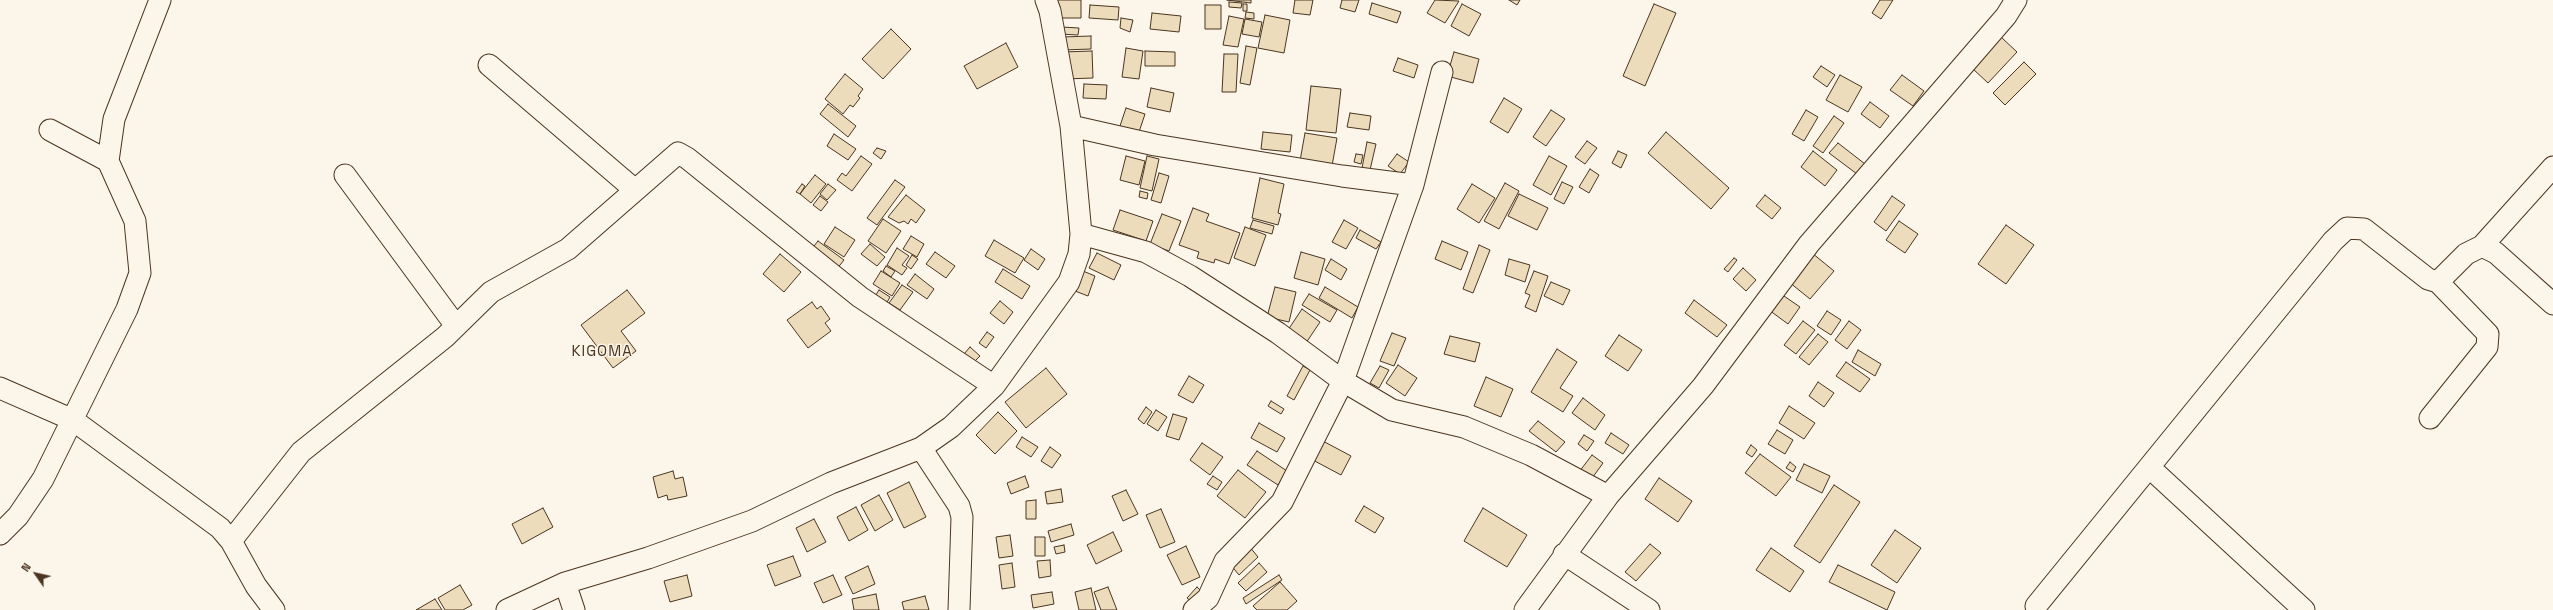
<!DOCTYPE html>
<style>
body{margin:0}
#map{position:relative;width:2553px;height:610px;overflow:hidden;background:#fbf6e9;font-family:"Space Grotesk",sans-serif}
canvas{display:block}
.north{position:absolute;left:16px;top:554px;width:40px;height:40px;-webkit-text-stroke:3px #fbf6e9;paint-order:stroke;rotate:304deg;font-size:11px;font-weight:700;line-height:16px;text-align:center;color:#4a3520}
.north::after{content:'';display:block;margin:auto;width:14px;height:18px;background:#4a3520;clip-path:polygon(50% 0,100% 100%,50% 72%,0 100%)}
</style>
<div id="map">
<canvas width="2553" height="610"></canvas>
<div class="north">N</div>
</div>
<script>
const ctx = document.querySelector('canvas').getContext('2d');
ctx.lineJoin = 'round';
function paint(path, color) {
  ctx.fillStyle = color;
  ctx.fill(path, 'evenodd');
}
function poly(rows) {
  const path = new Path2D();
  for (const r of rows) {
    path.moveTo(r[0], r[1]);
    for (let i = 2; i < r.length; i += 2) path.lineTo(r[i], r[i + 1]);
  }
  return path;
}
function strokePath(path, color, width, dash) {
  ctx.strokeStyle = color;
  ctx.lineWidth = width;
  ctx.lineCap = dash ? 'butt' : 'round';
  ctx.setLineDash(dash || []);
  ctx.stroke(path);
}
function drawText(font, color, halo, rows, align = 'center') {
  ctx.font = font + ' "Space Grotesk",sans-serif';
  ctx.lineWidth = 3;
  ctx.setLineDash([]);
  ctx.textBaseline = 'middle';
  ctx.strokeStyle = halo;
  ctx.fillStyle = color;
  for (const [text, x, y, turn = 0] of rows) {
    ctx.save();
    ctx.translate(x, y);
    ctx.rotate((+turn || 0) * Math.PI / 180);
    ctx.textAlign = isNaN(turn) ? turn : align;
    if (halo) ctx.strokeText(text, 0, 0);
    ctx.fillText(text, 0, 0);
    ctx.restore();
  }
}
const building = poly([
 [1055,0,1081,0,1081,18,1055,18,1055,0],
 [1227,0,1251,0,1251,3,1227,0],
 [1295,0,1313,0,1310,15,1293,13,1295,0],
 [1342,0,1359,0,1355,12,1340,8,1342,0],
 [1435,0,1459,1,1445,23,1427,13,1435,0],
 [1509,0,1520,0,1517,5,1509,0],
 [1880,0,1893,0,1881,19,1872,13,1880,0],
 [1229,2,1242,3,1241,8,1229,7,1229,2],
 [1372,3,1401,12,1397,23,1369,14,1372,3],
 [1243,4,1247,4,1247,11,1243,11,1243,4],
 [1462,4,1481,14,1469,36,1451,26,1462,4],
 [1654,4,1676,13,1645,86,1623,76,1654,4],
 [1090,5,1119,7,1118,20,1089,18,1090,5],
 [1205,5,1221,5,1221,29,1205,29,1205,5],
 [1246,12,1254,13,1254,19,1245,18,1246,12],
 [1152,13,1181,16,1179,32,1150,29,1152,13],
 [1265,15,1290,20,1284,53,1258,48,1265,15],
 [1229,16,1244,19,1238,47,1223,45,1229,16],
 [1121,18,1133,20,1130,32,1120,28,1121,18],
 [1245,19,1262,22,1259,37,1242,34,1245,19],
 [1061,27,1079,28,1078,35,1061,34,1061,27],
 [891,29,911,49,883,79,862,59,891,29],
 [1091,36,1091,49,1062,50,1062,37,1091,36],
 [2001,37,2017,52,1988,83,1972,68,2001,37],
 [1006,43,1018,67,977,89,964,66,1006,43],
 [1246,46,1257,48,1250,85,1240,83,1246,46],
 [1126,48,1143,51,1139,79,1122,77,1126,48],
 [1092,51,1093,78,1064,79,1063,52,1092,51],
 [1145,51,1175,52,1175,66,1145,66,1145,51],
 [1454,52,1479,59,1473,83,1447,76,1454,52],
 [1224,54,1238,54,1236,92,1222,92,1224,54],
 [1398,58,1418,65,1414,78,1393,71,1398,58],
 [2024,62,2036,74,2005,105,1993,93,2024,62],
 [1821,66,1835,75,1827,87,1813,77,1821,66],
 [845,74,863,89,858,96,860,98,853,107,850,105,843,114,825,99,845,74],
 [1840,75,1862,87,1848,112,1826,100,1840,75],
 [1902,75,1924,91,1913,106,1890,90,1902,75],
 [1084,84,1107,85,1106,99,1083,98,1084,84],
 [1311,86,1341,89,1336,133,1306,130,1311,86],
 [1151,88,1174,93,1170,112,1147,107,1151,88],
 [1504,98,1522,109,1508,133,1490,122,1504,98],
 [1870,102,1889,116,1880,128,1861,114,1870,102],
 [828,104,856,126,848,137,820,114,828,104],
 [1126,108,1145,114,1137,138,1118,132,1126,108],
 [1551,110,1565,119,1546,146,1533,137,1551,110],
 [1806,110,1818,117,1804,141,1792,134,1806,110],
 [1350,113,1371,116,1369,130,1347,127,1350,113],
 [1834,116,1844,123,1823,153,1813,146,1834,116],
 [1263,132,1292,135,1290,152,1261,149,1263,132],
 [1666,132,1729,188,1711,209,1648,153,1666,132],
 [1305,133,1337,138,1332,166,1300,161,1305,133],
 [834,134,856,149,848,160,827,146,834,134],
 [1587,141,1597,148,1585,164,1575,157,1587,141],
 [1367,142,1376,144,1370,170,1362,168,1367,142],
 [1838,143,1865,164,1857,174,1829,153,1838,143],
 [877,148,886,151,881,159,873,153,877,148],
 [1618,151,1627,155,1621,168,1612,163,1618,151],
 [1813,151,1837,170,1825,186,1801,167,1813,151],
 [1356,154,1363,155,1361,164,1354,162,1356,154],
 [1397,154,1409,162,1400,174,1388,166,1397,154],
 [861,156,872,164,852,191,837,180,842,173,846,176,861,156],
 [1126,156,1145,161,1139,185,1120,180,1126,156],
 [1147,156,1159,159,1152,191,1140,188,1147,156],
 [1549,156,1567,166,1551,195,1533,185,1549,156],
 [1590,169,1599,175,1589,193,1579,187,1590,169],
 [1159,173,1169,176,1161,203,1151,200,1159,173],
 [815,175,826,184,811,203,800,194,815,175],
 [1260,178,1284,184,1278,213,1281,214,1278,225,1252,218,1260,178],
 [895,180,905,187,877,225,867,218,895,180],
 [1562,182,1573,187,1564,204,1554,199,1562,182],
 [1505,183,1519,191,1499,229,1484,221,1505,183],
 [802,184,805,186,800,194,796,192,802,184],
 [828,184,836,190,827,200,820,194,828,184],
 [1472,184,1495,198,1479,223,1457,209,1472,184],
 [1140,191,1148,193,1147,199,1139,197,1140,191],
 [1519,194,1548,208,1537,230,1508,216,1519,194],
 [906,195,925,210,916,223,911,219,908,224,904,221,899,223,888,217,906,195],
 [1765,195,1781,208,1772,219,1756,206,1765,195],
 [820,196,828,202,821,211,813,205,820,196],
 [1892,196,1905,205,1886,231,1874,222,1892,196],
 [1193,208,1209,214,1206,221,1240,233,1229,264,1215,259,1214,263,1197,258,1199,252,1179,245,1193,208],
 [1120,210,1153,221,1146,241,1113,230,1120,210],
 [1162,214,1181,221,1169,251,1150,244,1162,214],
 [883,219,901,231,886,253,868,241,883,219],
 [1253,220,1274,226,1272,234,1250,228,1253,220],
 [1344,220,1358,228,1346,249,1332,242,1344,220],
 [1899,221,1918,234,1905,253,1886,240,1899,221],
 [2006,225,2034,245,2006,284,1978,264,2006,225],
 [835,227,855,240,844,257,824,244,835,227],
 [1245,227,1266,235,1255,266,1234,258,1245,227],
 [1360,230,1381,242,1376,249,1356,238,1360,230],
 [911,236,924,244,917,257,903,249,911,236],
 [994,240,1024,258,1015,273,985,256,994,240],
 [818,241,844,260,836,270,810,251,818,241],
 [1442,241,1468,252,1461,270,1435,259,1442,241],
 [870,244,885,257,877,266,861,254,870,244],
 [1479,245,1490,250,1473,293,1463,289,1479,245],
 [897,248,909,256,902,265,907,268,902,275,887,265,897,248],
 [1031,249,1045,259,1038,270,1024,260,1031,249],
 [935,252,955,266,946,278,926,264,935,252],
 [1301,252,1325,259,1318,285,1294,278,1301,252],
 [1097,253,1121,265,1114,280,1089,268,1097,253],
 [1812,253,1834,271,1810,299,1789,282,1812,253],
 [780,254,801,272,784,292,763,274,780,254],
 [912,255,918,259,911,269,906,265,912,255],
 [1734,258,1737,260,1728,272,1724,269,1734,258],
 [1331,259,1347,269,1341,280,1325,270,1331,259],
 [1509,259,1530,265,1525,282,1505,275,1509,259],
 [886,266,895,271,891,277,883,271,886,266],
 [1743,268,1756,280,1746,291,1733,279,1743,268],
 [1003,269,1030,286,1022,299,995,282,1003,269],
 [881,271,900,283,892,296,873,284,881,271],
 [1083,271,1095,276,1088,296,1075,291,1083,271],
 [1534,271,1548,276,1536,312,1525,307,1530,295,1525,293,1534,271],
 [915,274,934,289,927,299,907,285,915,274],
 [1551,282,1570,290,1563,305,1544,296,1551,282],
 [902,285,913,292,900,310,889,303,902,285],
 [1275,287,1296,292,1289,322,1267,317,1275,287],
 [1325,287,1358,307,1352,318,1319,298,1325,287],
 [627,290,645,313,621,331,636,351,613,368,581,325,627,290],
 [879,290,890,297,885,306,874,298,879,290],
 [1309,294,1337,310,1330,322,1302,305,1309,294],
 [1781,294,1800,307,1788,324,1769,310,1781,294],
 [1694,300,1727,325,1717,337,1685,313,1694,300],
 [1000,301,1013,312,1004,324,990,313,1000,301],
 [812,302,817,309,821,306,830,319,825,323,831,331,808,348,787,320,812,302],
 [1302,309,1320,322,1306,343,1288,330,1302,309],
 [1827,311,1841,320,1831,335,1817,326,1827,311],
 [1803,321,1815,330,1796,354,1784,345,1803,321],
 [1849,321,1861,330,1847,349,1835,340,1849,321],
 [987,332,994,337,986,348,979,343,987,332],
 [1392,333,1406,338,1394,366,1380,361,1392,333],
 [1818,334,1828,342,1809,365,1799,357,1818,334],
 [1619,335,1642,350,1628,371,1605,356,1619,335],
 [1450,336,1480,343,1475,362,1444,354,1450,336],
 [970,347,980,356,974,362,964,354,970,347],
 [1557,349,1577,362,1560,388,1573,396,1563,412,1531,392,1557,349],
 [1858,350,1881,364,1875,376,1852,362,1858,350],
 [1846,362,1870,379,1860,392,1836,376,1846,362],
 [1398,365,1417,378,1405,396,1386,383,1398,365],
 [1303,366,1310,370,1294,400,1287,396,1303,366],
 [1380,366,1389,370,1379,388,1370,383,1380,366],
 [1046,368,1067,394,1026,428,1005,402,1046,368],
 [1189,376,1204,385,1193,403,1178,395,1189,376],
 [1486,377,1513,389,1501,417,1474,406,1486,377],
 [1818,382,1834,393,1824,407,1809,396,1818,382],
 [1583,398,1605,415,1595,430,1572,413,1583,398],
 [1271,401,1284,409,1281,414,1268,406,1271,401],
 [1789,406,1815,423,1804,439,1779,423,1789,406],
 [1146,407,1152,412,1144,424,1138,419,1146,407],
 [1156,410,1167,417,1158,431,1147,424,1156,410],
 [998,412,1017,431,995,454,976,435,998,412],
 [1173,414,1187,418,1179,440,1166,436,1173,414],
 [1538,421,1565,442,1556,452,1529,431,1538,421],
 [1259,423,1285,438,1277,452,1251,438,1259,423],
 [1777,430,1793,440,1785,454,1768,444,1777,430],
 [1611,433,1629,445,1623,454,1605,443,1611,433],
 [1584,435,1594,441,1587,451,1578,444,1584,435],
 [1022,437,1038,447,1031,457,1016,447,1022,437],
 [1321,440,1351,456,1341,475,1311,459,1321,440],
 [1202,443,1223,457,1210,475,1190,460,1202,443],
 [1751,445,1757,450,1752,457,1746,453,1751,445],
 [1050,447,1061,455,1052,468,1041,461,1050,447],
 [1257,451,1287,471,1278,485,1247,465,1257,451],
 [1760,454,1791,477,1776,496,1745,473,1760,454],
 [1592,455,1603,463,1590,481,1579,472,1592,455],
 [1790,462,1796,467,1793,472,1786,468,1790,462],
 [1804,464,1830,476,1822,493,1796,480,1804,464],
 [1238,470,1266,492,1245,518,1217,496,1238,470],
 [673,471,675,479,683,477,687,496,668,500,667,495,658,498,653,477,673,471],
 [1025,476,1029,487,1011,494,1007,483,1025,476],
 [1213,476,1222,482,1217,490,1207,484,1213,476],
 [1659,478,1692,501,1678,522,1645,499,1659,478],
 [909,482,926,517,904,528,887,493,909,482],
 [1834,485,1860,502,1820,563,1794,546,1834,485],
 [1061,489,1063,502,1047,504,1045,492,1061,489],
 [1126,490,1138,514,1123,521,1112,496,1126,490],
 [879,495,893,520,875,531,861,505,879,495],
 [1036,500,1036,519,1026,519,1026,501,1036,500],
 [1364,506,1384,518,1375,533,1355,521,1364,506],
 [856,507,868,530,849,541,837,517,856,507],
 [543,508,553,527,522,544,512,524,543,508],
 [1483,508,1527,535,1507,567,1464,541,1483,508],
 [1161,509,1175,542,1160,548,1146,515,1161,509],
 [814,519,826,542,807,552,796,528,814,519],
 [1071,524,1074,535,1051,542,1048,531,1071,524],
 [1895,530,1921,548,1897,583,1871,565,1895,530],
 [1113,532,1122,551,1096,564,1087,545,1113,532],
 [1010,535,1013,556,999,558,996,537,1010,535],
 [1035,537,1045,537,1045,556,1035,556,1035,537],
 [1650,544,1661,553,1636,581,1625,572,1650,544],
 [1064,545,1065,552,1056,554,1054,547,1064,545],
 [1186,546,1200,577,1182,585,1167,555,1186,546],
 [1249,546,1258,557,1239,575,1230,564,1249,546],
 [1771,548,1804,571,1790,592,1756,570,1771,548],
 [793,556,801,576,775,586,767,565,793,556],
 [1050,560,1051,576,1039,578,1037,561,1050,560],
 [1012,563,1015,587,1002,589,999,565,1012,563],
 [1259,563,1267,572,1246,591,1238,583,1259,563],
 [1838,565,1895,592,1887,610,1829,582,1838,565],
 [868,566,875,584,853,594,845,577,868,566],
 [687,575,692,596,670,602,664,581,687,575],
 [833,575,842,595,823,603,814,583,833,575],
 [1279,575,1282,580,1246,604,1243,598,1279,575],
 [1280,582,1297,601,1287,610,1257,610,1253,606,1280,582],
 [460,585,472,605,463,610,445,610,438,598,460,585],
 [1108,587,1117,610,1101,610,1094,592,1108,587],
 [1197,587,1202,592,1192,602,1187,598,1197,587],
 [1091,588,1096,610,1079,610,1075,592,1091,588],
 [1052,592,1054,604,1033,608,1031,595,1052,592],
 [876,594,879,610,854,610,852,599,876,594],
 [925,596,929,610,904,610,902,602,925,596],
 [435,599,442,610,416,610,435,599]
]);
const minor = poly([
 [489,65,635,190],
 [1071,126,1155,145,1342,176,1413,185],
 [50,130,108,161],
 [345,175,456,326],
 [1081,234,1146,252,1190,276,1278,333,1343,381,1392,410,1464,427,1531,455,1608,496],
 [2482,246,2553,167],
 [0,388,73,420,220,528,231,541,256,586,274,610],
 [2430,418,2487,347,2488,334,2438,282],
 [921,448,959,506,962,517,959,610],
 [2149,467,2304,610],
 [0,534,18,516,43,479,127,309,140,273,135,221,108,161,114,119,160,0],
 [231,541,301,452,445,337,491,292,568,249,678,153,687,158,860,297,994,386],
 [1564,554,1649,610],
 [565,583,574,610],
 [2036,606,2333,241,2347,228,2364,229,2428,279,2438,282,2466,254,2482,246,2496,253,2553,304],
 [507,610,565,583,648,558,752,521,831,483,921,448,951,427,994,386,1069,282,1079,254,1081,234,1071,126,1050,11,1046,0],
 [1194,610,1208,598,1225,561,1282,502,1343,381,1413,185,1442,72],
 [1525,610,1608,496,1703,386,1809,244,2006,16,2016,0]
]);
const quarterNames = [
 ["KIGOMA",602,352]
];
paint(building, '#ecdcbc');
strokePath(building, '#4a3520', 1);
strokePath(minor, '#4a3520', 23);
strokePath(minor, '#fbf6e9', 21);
ctx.letterSpacing = '1px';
drawText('15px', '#4a3520', '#fbf6e9', quarterNames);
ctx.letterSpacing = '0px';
</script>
